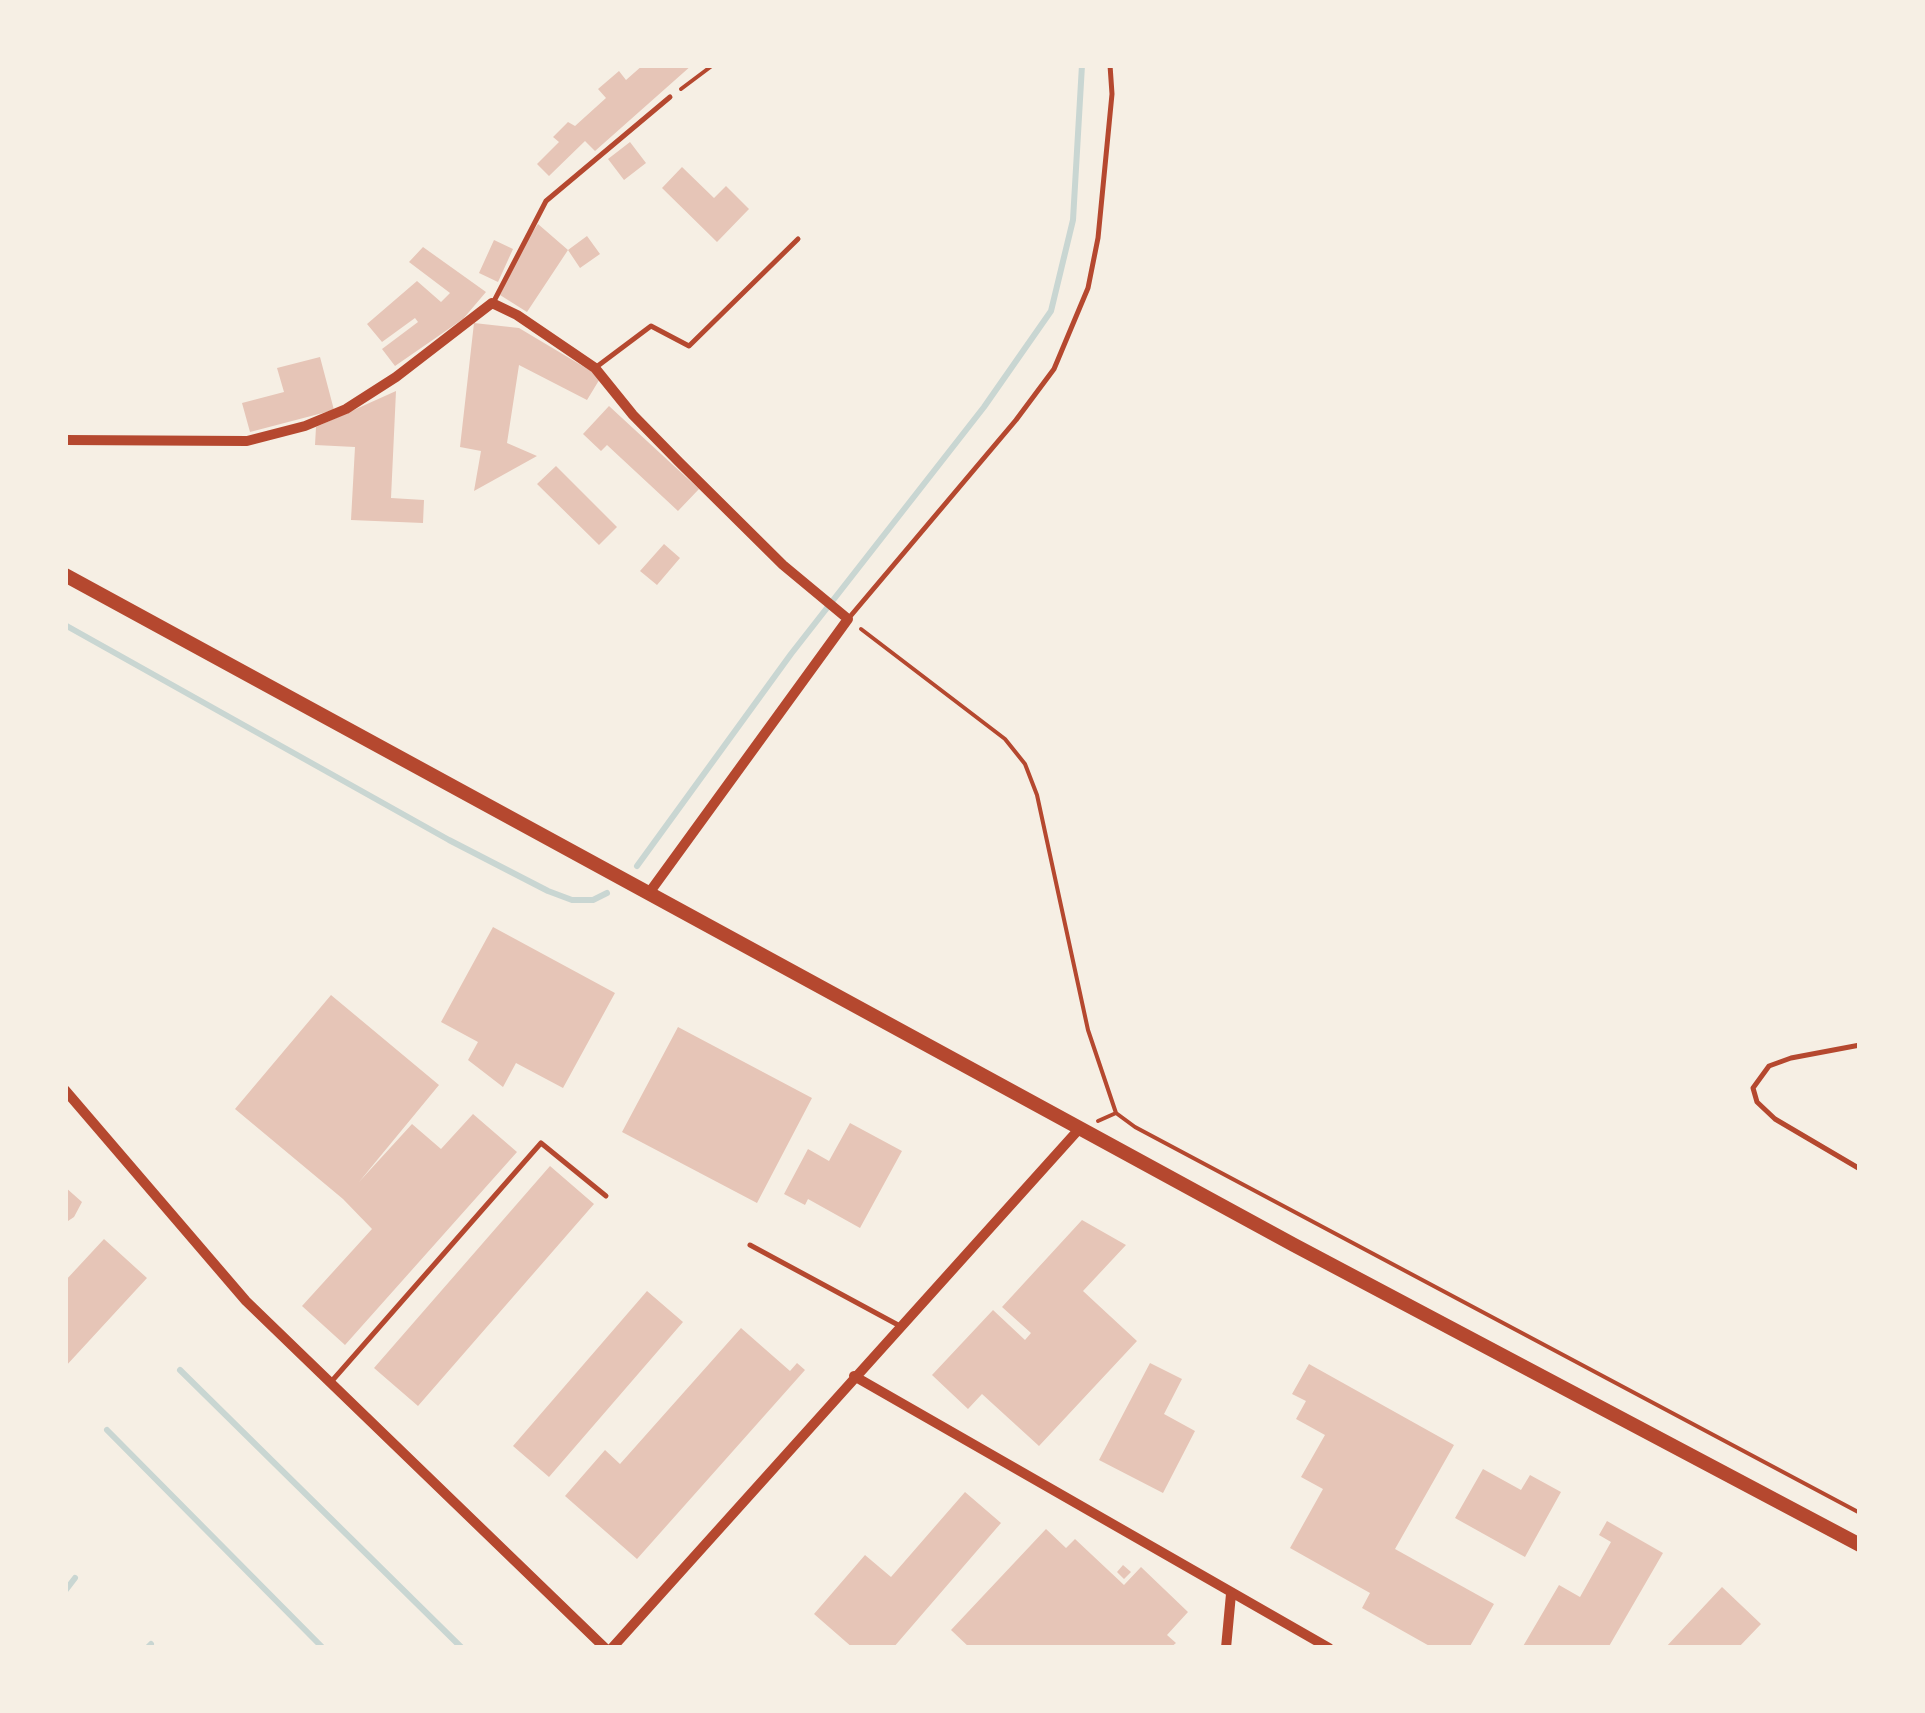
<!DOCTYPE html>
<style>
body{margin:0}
#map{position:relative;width:1925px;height:1713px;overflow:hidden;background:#f6efe4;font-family:"DejaVu Sans",sans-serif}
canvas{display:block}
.frame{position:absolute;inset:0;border:68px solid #f6efe4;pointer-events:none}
</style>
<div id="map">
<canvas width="1925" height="1713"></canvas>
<div class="frame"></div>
</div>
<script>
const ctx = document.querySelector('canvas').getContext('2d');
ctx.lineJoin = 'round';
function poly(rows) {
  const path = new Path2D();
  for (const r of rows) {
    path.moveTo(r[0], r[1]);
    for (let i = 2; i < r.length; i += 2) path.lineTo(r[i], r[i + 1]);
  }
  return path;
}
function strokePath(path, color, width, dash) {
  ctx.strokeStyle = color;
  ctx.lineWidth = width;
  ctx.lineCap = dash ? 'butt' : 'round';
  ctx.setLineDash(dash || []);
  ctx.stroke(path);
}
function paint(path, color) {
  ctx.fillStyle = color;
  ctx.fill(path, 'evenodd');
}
const stream = poly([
 [65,625,449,840,548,891,572,900,593,900,607,893],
 [637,866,791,654,984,407,1051,311,1073,220,1082,65],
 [180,1370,462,1648],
 [107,1430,323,1648],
 [65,1591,75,1578],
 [147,1648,151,1644]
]);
const building = poly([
 [643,65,692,65,595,151,585,141,549,176,537,164,559,142,553,137,568,122,575,126,606,98,598,89,619,71,626,80],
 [630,142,646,163,624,180,608,159],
 [682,167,714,198,726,186,749,209,717,242,662,188],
 [538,224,568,250,527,312,500,295,525,243],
 [587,236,600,254,580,268,568,250],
 [494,240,513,249,498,282,479,273],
 [423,247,486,292,463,319,395,366,382,349,418,322,415,318,382,342,367,324,417,281,441,302,450,293,409,262],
 [474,323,519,328,601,377,587,400,519,365,507,443,537,456,474,491,481,451,460,447],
 [320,357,334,410,250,432,242,403,284,392,277,368],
 [396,391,391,498,424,500,423,523,351,520,355,447,315,445,316,427],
 [609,406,699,489,678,511,607,445,601,451,583,434],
 [556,466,617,527,599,545,537,484],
 [664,544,680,558,657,585,640,571],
 [493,927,615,993,563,1088,516,1063,503,1087,468,1060,478,1042,441,1022],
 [331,995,439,1085,359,1182,412,1124,441,1149,473,1114,517,1152,345,1345,302,1306,372,1229,343,1199,235,1109],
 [678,1027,812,1098,757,1203,622,1132],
 [850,1123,902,1151,860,1228,808,1199,805,1205,784,1194,808,1149,829,1161],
 [550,1166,594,1204,418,1406,374,1368],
 [65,1187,82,1202,74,1217,65,1223],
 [1082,1220,1126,1245,1083,1291,1137,1341,1039,1446,982,1394,968,1409,932,1375,993,1310,1025,1340,1031,1333,1002,1307],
 [104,1239,147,1278,65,1367,65,1281],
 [647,1291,683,1322,549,1477,513,1446],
 [741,1328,790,1371,797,1363,805,1370,637,1559,565,1496,605,1450,620,1464],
 [1150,1363,1182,1379,1164,1414,1195,1431,1163,1493,1099,1460],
 [1309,1364,1454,1445,1395,1549,1494,1604,1469,1648,1433,1648,1362,1608,1370,1593,1290,1548,1323,1489,1301,1477,1325,1435,1296,1419,1306,1401,1292,1394],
 [1483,1469,1521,1490,1530,1475,1561,1492,1525,1557,1455,1518],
 [965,1492,1001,1523,893,1648,853,1648,814,1614,865,1555,891,1577],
 [1607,1521,1663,1553,1608,1648,1522,1648,1559,1585,1580,1597,1611,1542,1599,1535],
 [1046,1529,1066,1548,1075,1539,1124,1585,1141,1567,1188,1612,1167,1635,1176,1643,1170,1648,970,1648,951,1630],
 [1123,1565,1131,1572,1124,1579,1117,1572],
 [1722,1587,1761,1624,1738,1648,1665,1648]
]);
const path = poly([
 [681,89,713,65],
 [861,629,1005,739,1025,764,1037,795,1088,1030,1116,1113,1135,1127,1860,1513],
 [1098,1121,1116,1113]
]);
const service = poly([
 [493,303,546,201,670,97],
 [595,368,651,326,689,346,798,239],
 [848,619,1016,420,1054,369,1088,288,1098,238,1112,94,1110,65],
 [1860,1045,1791,1058,1769,1066,1753,1088,1757,1102,1775,1119,1860,1169],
 [750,1245,900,1326],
 [331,1382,541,1143,606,1196]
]);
const minor = poly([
 [65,440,247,441,305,426,346,409,396,377,492,303,517,315,595,368,633,415,679,462,783,565,848,619,649,893],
 [65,1090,246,1301,605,1648],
 [854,1376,1329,1648],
 [612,1648,1080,1128],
 [1226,1648,1231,1594]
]);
const secondary = poly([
 [65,575,1294,1245,1860,1545]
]);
strokePath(stream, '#c9d6d2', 6);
paint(building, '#e6c5b7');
strokePath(path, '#b5482f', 4);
strokePath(service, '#b5482f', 5);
strokePath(minor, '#b5482f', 10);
strokePath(secondary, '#b5482f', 14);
</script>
